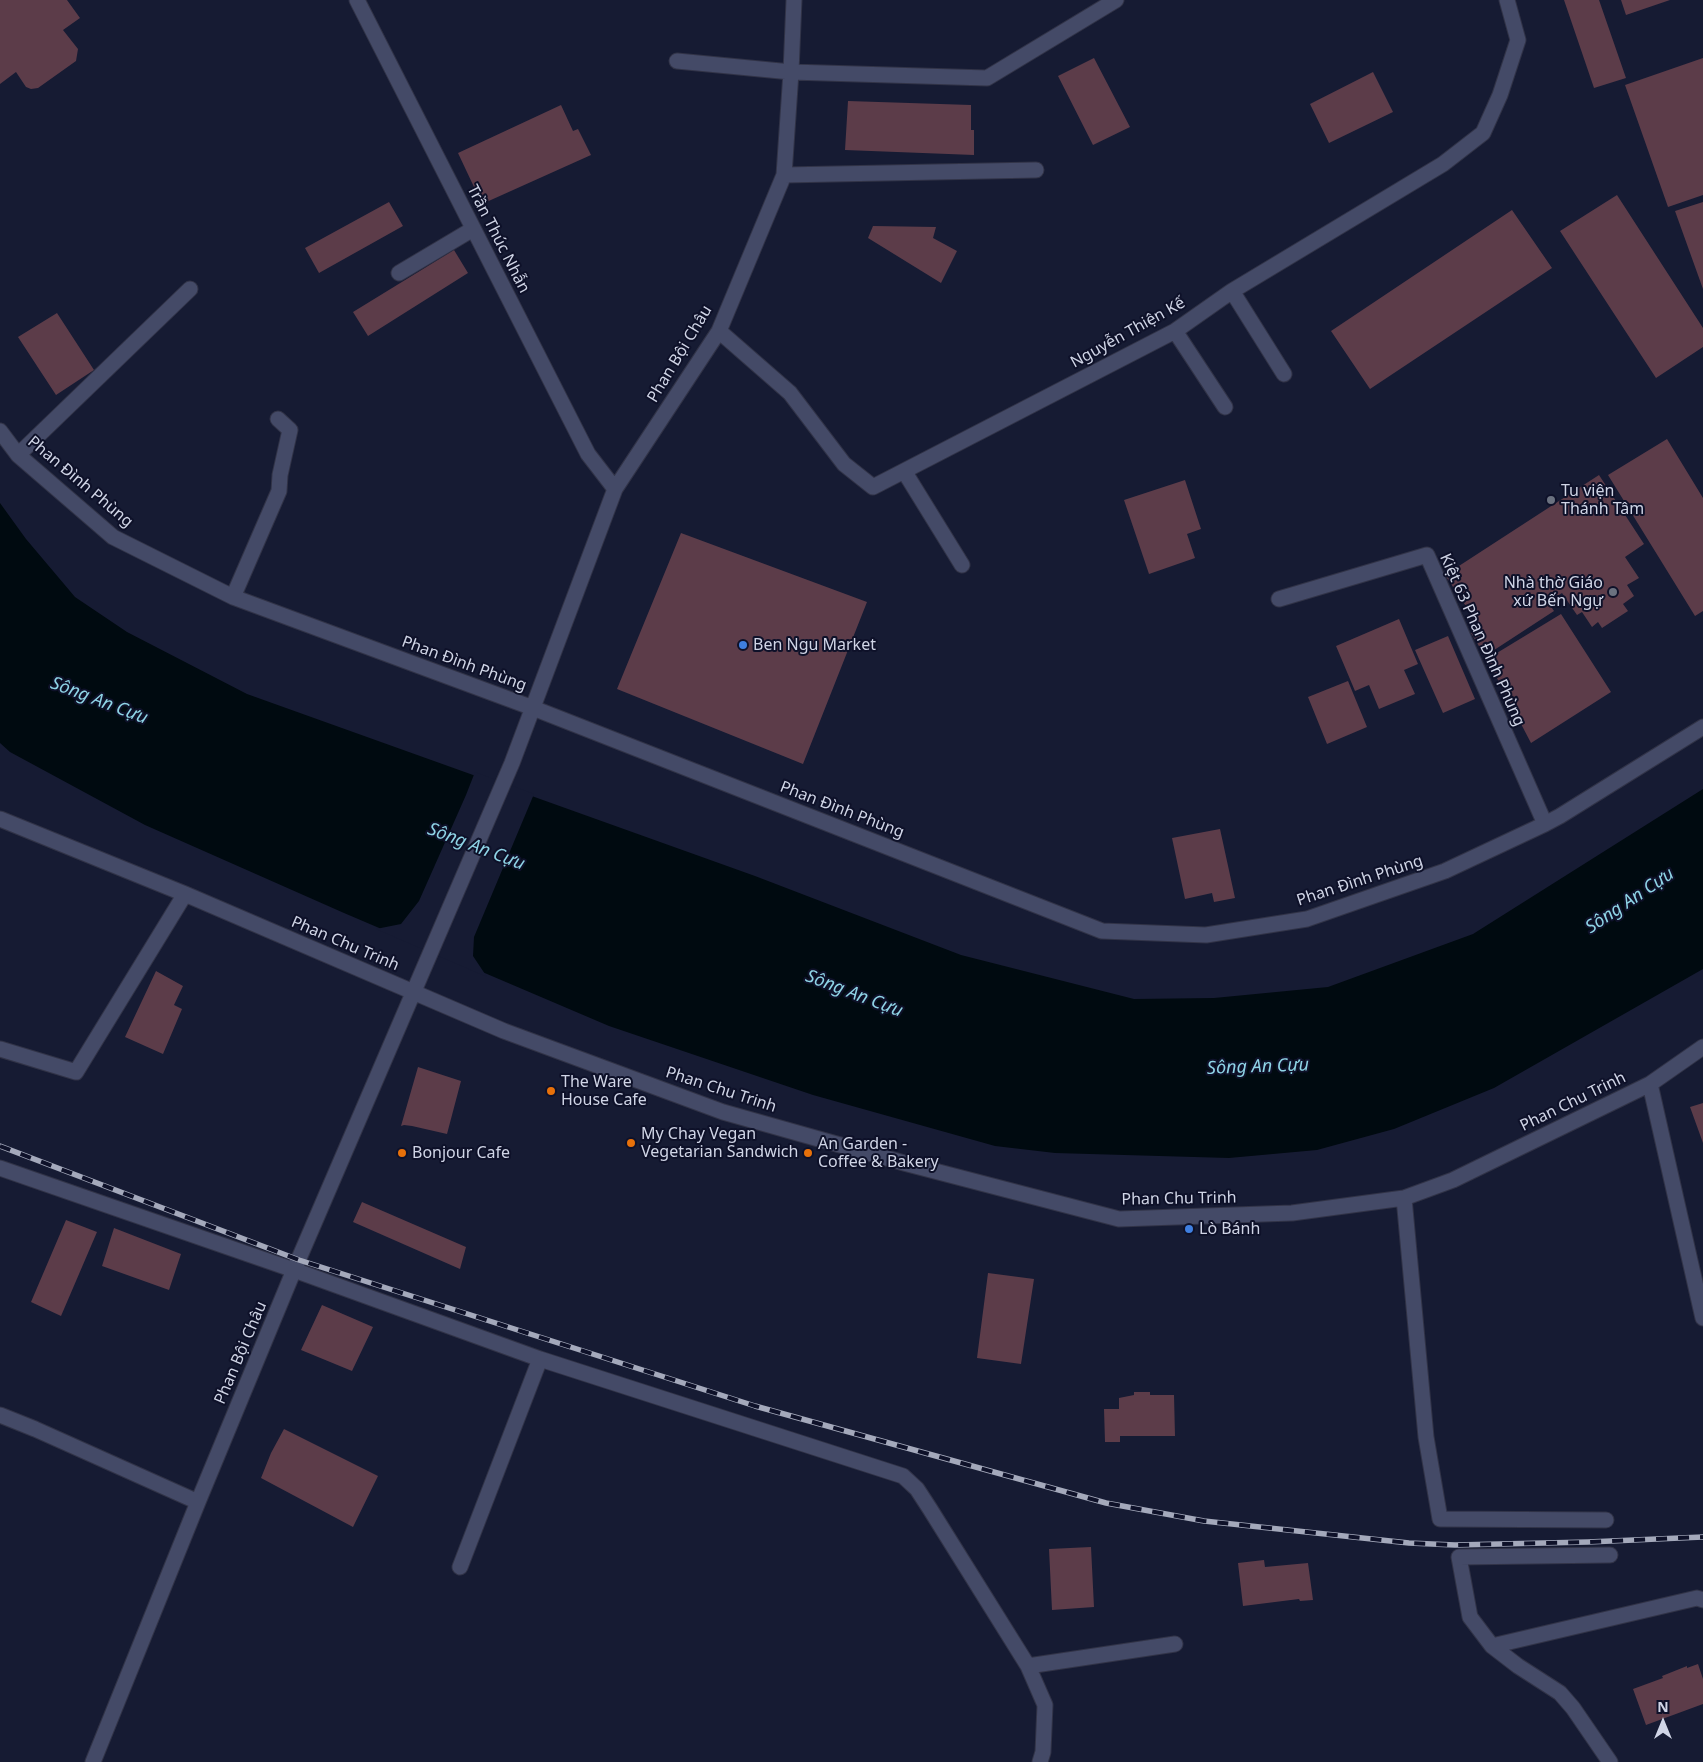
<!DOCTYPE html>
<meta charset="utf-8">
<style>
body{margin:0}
#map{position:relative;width:1703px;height:1762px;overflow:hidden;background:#161b33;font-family:"Noto Sans",sans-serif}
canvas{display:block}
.north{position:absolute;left:1638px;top:1697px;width:50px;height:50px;-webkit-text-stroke:4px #0e1129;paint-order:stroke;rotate:0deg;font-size:14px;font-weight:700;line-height:20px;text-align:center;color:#d0d5e6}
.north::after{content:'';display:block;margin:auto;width:18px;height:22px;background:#d0d5e6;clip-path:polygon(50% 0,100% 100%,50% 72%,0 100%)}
</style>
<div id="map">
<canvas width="1703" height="1762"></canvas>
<div class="north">N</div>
</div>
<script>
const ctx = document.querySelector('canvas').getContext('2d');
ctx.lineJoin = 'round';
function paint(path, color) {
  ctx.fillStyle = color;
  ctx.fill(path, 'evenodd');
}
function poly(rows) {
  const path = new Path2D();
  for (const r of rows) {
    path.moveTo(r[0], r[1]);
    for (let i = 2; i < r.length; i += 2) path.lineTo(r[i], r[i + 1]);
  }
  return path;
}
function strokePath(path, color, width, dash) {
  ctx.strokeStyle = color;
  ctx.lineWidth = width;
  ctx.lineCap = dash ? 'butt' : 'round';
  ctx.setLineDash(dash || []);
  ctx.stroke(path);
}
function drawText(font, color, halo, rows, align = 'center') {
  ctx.font = font + ' "Noto Sans",sans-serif';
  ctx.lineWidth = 4;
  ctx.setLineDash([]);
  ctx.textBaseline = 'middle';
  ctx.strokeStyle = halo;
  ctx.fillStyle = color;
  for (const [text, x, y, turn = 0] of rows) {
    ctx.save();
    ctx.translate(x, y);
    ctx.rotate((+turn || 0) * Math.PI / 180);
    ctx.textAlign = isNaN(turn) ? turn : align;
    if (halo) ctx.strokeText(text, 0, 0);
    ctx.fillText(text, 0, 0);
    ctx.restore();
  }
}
const water = poly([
 [0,503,26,539,75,597,127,632,247,694,755,876,961,955,1134,999,1214,998,1328,987,1473,934,1703,789,1703,969,1494,1088,1394,1129,1317,1150,1229,1158,1055,1153,995,1146,813,1095,609,1026,344,913,145,825,10,752,0,743]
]);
const pier = poly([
 [475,772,534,794,474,937,473,956,487,977,376,929,401,924,419,901,466,795]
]);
const building = poly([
 [0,0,67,0,80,18,63,30,78,49,76,61,38,88,31,89,26,87,16,72,0,84],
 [1564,0,1599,0,1626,78,1594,88],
 [1621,0,1670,0,1626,15],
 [1094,58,1130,127,1093,145,1058,76],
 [1703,58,1703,195,1668,207,1625,85],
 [1373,72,1393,112,1329,143,1310,104],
 [848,101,971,105,971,130,974,130,974,155,845,150],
 [561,105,573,131,578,129,591,155,482,204,458,153],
 [1617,195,1703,328,1703,347,1656,378,1560,231],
 [389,202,403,226,319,273,305,248],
 [1703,202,1703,289,1675,211],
 [1512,210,1552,268,1370,389,1331,331],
 [873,226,936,227,933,238,957,251,941,283,868,238],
 [454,250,468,273,368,336,353,312],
 [57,313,94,370,56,395,18,337],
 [1667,439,1703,498,1703,611,1695,616,1608,475],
 [1599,475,1644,544,1625,557,1639,578,1627,585,1634,596,1623,604,1628,611,1602,628,1598,622,1592,627,1582,612,1577,615,1562,593,1548,602,1554,611,1485,656,1471,633,1480,627,1445,575],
 [1185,480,1201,529,1187,534,1195,558,1149,574,1124,500],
 [681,533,867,602,803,764,617,689],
 [1561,614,1611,692,1531,743,1487,659],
 [1399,619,1418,664,1404,670,1415,694,1379,709,1369,685,1355,691,1336,646],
 [1448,636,1475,699,1443,713,1415,650],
 [1348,681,1367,727,1327,744,1308,697],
 [1220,829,1235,898,1214,902,1212,893,1185,899,1172,838],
 [156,971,183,986,174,1005,182,1009,163,1054,125,1037],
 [418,1067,461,1081,447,1134,412,1126,404,1125,401,1126],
 [1703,1103,1703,1143,1690,1107],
 [362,1202,466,1247,460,1269,353,1222],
 [66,1220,97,1232,61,1316,31,1302],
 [114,1228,181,1254,169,1290,102,1266],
 [988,1273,1034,1279,1021,1364,977,1358],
 [322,1305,373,1327,352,1371,301,1350],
 [1134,1392,1150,1392,1150,1395,1174,1395,1175,1436,1120,1436,1120,1442,1105,1442,1104,1409,1119,1409,1119,1398,1134,1395],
 [284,1429,378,1476,353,1527,261,1478,271,1453],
 [1091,1547,1094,1607,1052,1610,1049,1549],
 [1264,1560,1265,1567,1308,1563,1313,1600,1300,1601,1299,1599,1243,1606,1238,1563],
 [1698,1664,1703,1679,1703,1704,1646,1725,1633,1689,1663,1678,1662,1676,1687,1666,1687,1668]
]);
const minor = poly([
 [357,0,588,454,615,489],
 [677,61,791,72,987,78,1116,0],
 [784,175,1036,170],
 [399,273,473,229],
 [1232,291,1284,374],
 [719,331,790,393,844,464,873,487,1175,331,1232,291,1443,164,1483,133,1500,95,1518,40,1507,0],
 [1175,331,1225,407],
 [0,431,18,455,113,537,233,597,533,708,1102,931,1206,935,1307,919,1445,871,1545,824,1560,816,1703,727],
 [18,455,190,289],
 [904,471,962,565],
 [233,597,279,491,280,475,290,430,278,419],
 [1279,599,1427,555,1545,824],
 [0,819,185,894,504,1031,723,1112,904,1163,1119,1219,1292,1213,1404,1198,1453,1180,1650,1084,1703,1047],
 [0,1049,76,1072,185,894],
 [1650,1084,1703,1318],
 [0,1168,294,1270,540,1359,903,1476,917,1489,930,1509,1028,1666,1045,1705,1043,1752,1040,1762],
 [1404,1198,1426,1437,1440,1519,1606,1520],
 [0,1415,35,1429,198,1502],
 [1610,1555,1459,1557,1470,1617,1492,1646,1518,1666,1560,1693,1573,1708,1610,1762],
 [460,1567,540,1359],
 [1492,1646,1697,1598,1703,1600],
 [1028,1666,1175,1644],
 [93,1762,198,1502,294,1270,512,763,615,489,719,331,784,175,791,72,794,0]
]);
const rail = poly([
 [0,1146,299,1260,755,1406,1106,1503,1204,1521,1409,1543,1455,1545,1588,1542,1703,1537]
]);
const markers = [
 [1551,500,5,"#6b7280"],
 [1613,592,5,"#6b7280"],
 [743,645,5,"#3f7fe0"],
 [551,1091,5,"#e8710a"],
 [631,1143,5,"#e8710a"],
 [402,1153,5,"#e8710a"],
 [808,1153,5,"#e8710a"],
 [1189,1229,5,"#3f7fe0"]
];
const streetNames = [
 ["Trần Thúc Nhẫn",498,239,63],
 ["Nguyễn Thiện Kế",1128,333,-29],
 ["Phan Bội Châu",680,354,-59],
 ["Phan Đình Phùng",80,482,40],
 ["Kiệt 63 Phan Đình Phùng",1482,640,66],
 ["Phan Đình Phùng",464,664,20],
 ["Phan Đình Phùng",842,810,21],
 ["Phan Đình Phùng",1360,881,-18],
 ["Phan Chu Trinh",345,944,23],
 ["Phan Chu Trinh",721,1090,18],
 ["Phan Chu Trinh",1573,1102,-26],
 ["Phan Chu Trinh",1179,1199,-1],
 ["Phan Bội Châu",241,1353,-67]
];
const poiNames = [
 ["Tu viện",1561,491],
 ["Thánh Tâm",1561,509],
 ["Nhà thờ Giáo",1603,583,"right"],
 ["xứ Bến Ngự",1603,601,"right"],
 ["Ben Ngu Market",753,645],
 ["The Ware",561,1082],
 ["House Cafe",561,1100],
 ["My Chay Vegan",641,1134],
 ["Vegetarian Sandwich",641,1152],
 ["An Garden -",818,1144],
 ["Coffee & Bakery",818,1162],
 ["Bonjour Cafe",412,1153],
 ["Lò Bánh",1199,1229]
];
const waterNames = [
 ["Sông An Cựu",99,701,21],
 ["Sông An Cựu",476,847,21],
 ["Sông An Cựu",1630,901,-34],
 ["Sông An Cựu",854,994,21],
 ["Sông An Cựu",1258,1067,-2]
];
paint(water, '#000a10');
paint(pier, '#161b33');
paint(building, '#5c3c49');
strokePath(minor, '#313347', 17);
strokePath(minor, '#444a67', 15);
strokePath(rail, '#a4a9bb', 5.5);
strokePath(rail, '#0e1129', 4, [11]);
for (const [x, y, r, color] of markers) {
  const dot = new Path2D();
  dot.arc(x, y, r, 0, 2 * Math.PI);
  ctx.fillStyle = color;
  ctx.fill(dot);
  strokePath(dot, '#0e1129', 2);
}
drawText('16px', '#d0d5e6', '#0e1129', streetNames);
drawText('16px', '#d0d5e6', '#0e1129', poiNames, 'left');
drawText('italic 18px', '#8fd4e6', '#0e1129', waterNames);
</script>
